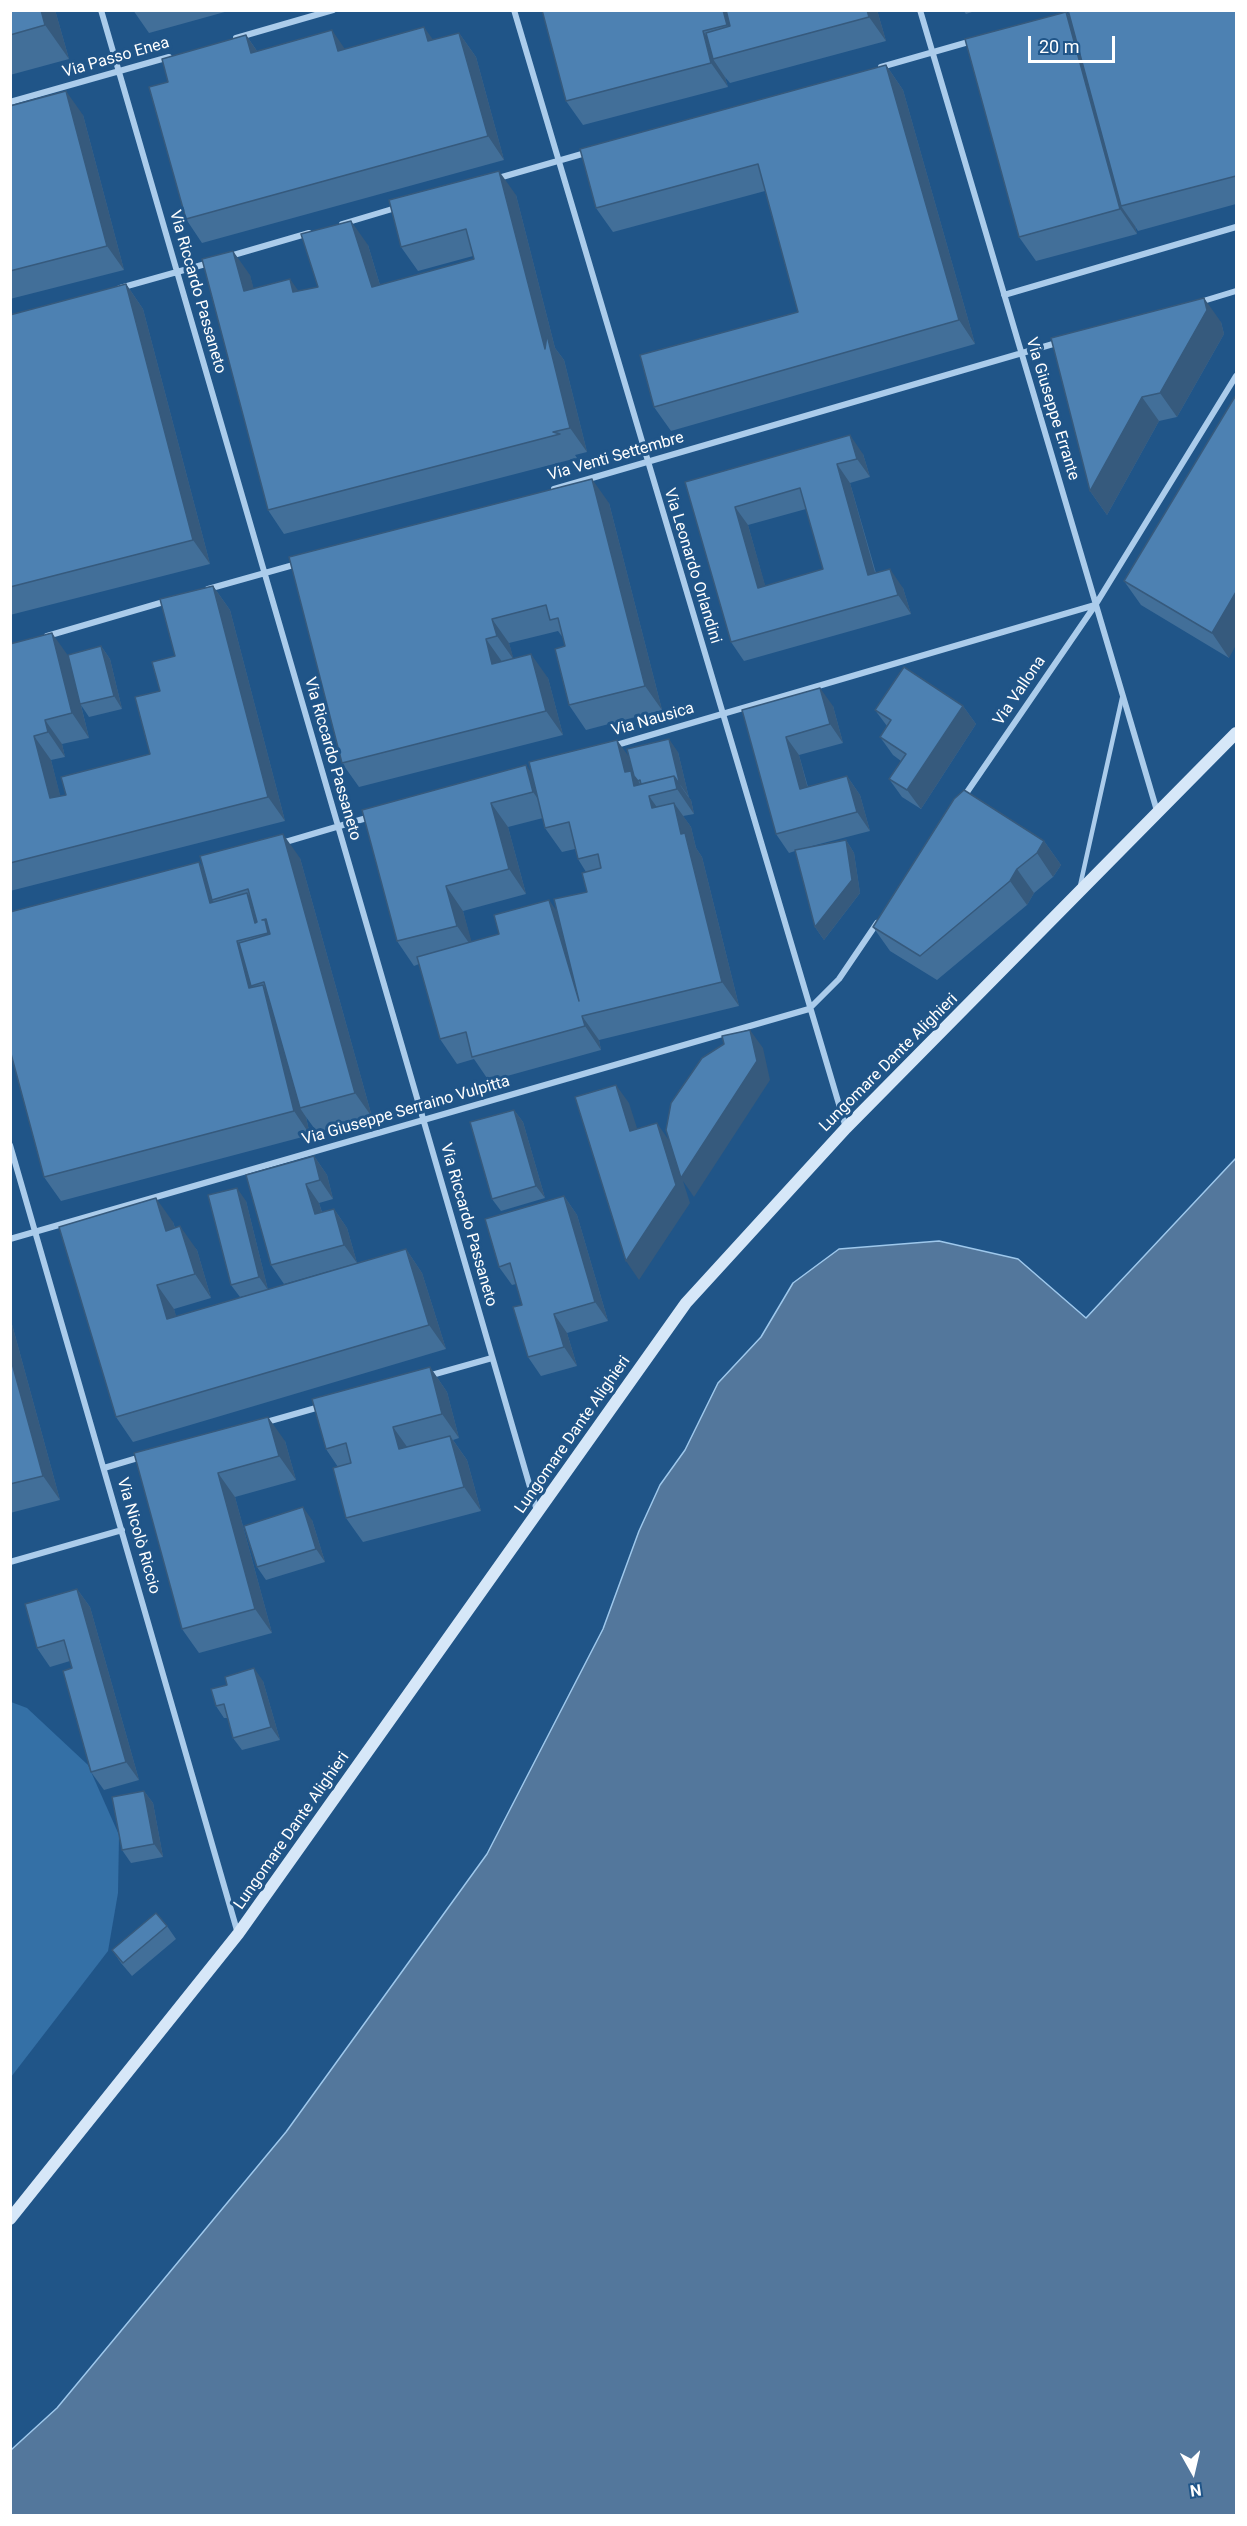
<!DOCTYPE html>
<meta charset="utf-8">
<style>
body{margin:0}
#map{position:relative;width:1247px;height:2526px;overflow:hidden;background:#205588;font-family:Roboto,sans-serif}
canvas{display:block}
.frame{position:absolute;inset:0;border:12px solid #fff;pointer-events:none}
.north{position:absolute;left:1163px;top:2442px;width:60px;height:60px;-webkit-text-stroke:4px #205588;paint-order:stroke;rotate:172deg;font-size:16px;font-weight:700;line-height:24px;text-align:center;color:#fff}
.north::after{content:'';display:block;margin:auto;width:21px;height:27px;background:#fff;clip-path:polygon(50% 0,100% 100%,50% 72%,0 100%)}
.scale{position:absolute;left:1028px;top:36px;width:87px;height:27px;box-sizing:border-box;border:3px solid #fff;border-top:0;padding-left:8px;font-size:18px;line-height:21px;white-space:nowrap;color:#fff;-webkit-text-stroke:4px #205588;paint-order:stroke}
</style>
<div id="map">
<canvas width="1247" height="2526"></canvas>
<div class="frame"></div>
<div class="north">N</div>
<div class="scale">20 m</div>
</div>
<script>
const ctx = document.querySelector('canvas').getContext('2d');
ctx.lineJoin = 'round';
function paint(path, color) {
  ctx.fillStyle = color;
  ctx.fill(path, 'evenodd');
}
function poly(rows) {
  const path = new Path2D();
  for (const r of rows) {
    path.moveTo(r[0], r[1]);
    for (let i = 2; i < r.length; i += 2) path.lineTo(r[i], r[i + 1]);
  }
  return path;
}
function strokePath(path, color, width, dash) {
  ctx.strokeStyle = color;
  ctx.lineWidth = width;
  ctx.lineCap = dash ? 'butt' : 'round';
  ctx.setLineDash(dash || []);
  ctx.stroke(path);
}
function drawText(font, color, halo, rows, align = 'center') {
  ctx.font = font + ' Roboto,sans-serif';
  ctx.lineWidth = 6;
  ctx.setLineDash([]);
  ctx.textBaseline = 'middle';
  ctx.strokeStyle = halo;
  ctx.fillStyle = color;
  for (const [text, x, y, turn = 0] of rows) {
    ctx.save();
    ctx.translate(x, y);
    ctx.rotate((+turn || 0) * Math.PI / 180);
    ctx.textAlign = isNaN(turn) ? turn : align;
    if (halo) ctx.strokeText(text, 0, 0);
    ctx.fillText(text, 0, 0);
    ctx.restore();
  }
}
const green = poly([
 [11,1702,27,1708,88,1765,119,1835,118,1893,108,1951,11,2077]
]);
const water = poly([
 [1236,1158,1236,2515,11,2515,11,2450,57,2408,286,2132,487,1854,603,1629,639,1531,660,1485,685,1450,718,1383,761,1337,793,1283,839,1249,939,1241,1018,1259,1086,1318,1236,1158]
]);
const service = poly([
 [1080,886,1122,698]
]);
const minor = poly([
 [101,10,537,1511],
 [514,10,846,1128],
 [920,10,1157,811],
 [236,38,333,10],
 [881,67,972,41],
 [10,102,169,57],
 [495,179,589,152],
 [342,224,399,207],
 [230,256,309,233],
 [120,288,209,263],
 [1004,295,1236,227],
 [1200,302,1236,291],
 [554,489,1060,342],
 [208,589,297,564],
 [47,636,167,601],
 [613,746,1095,605],
 [963,798,1096,604,1236,376],
 [282,843,370,817],
 [10,1145,238,1934],
 [10,1239,809,1009,839,979,877,923],
 [428,1376,492,1358],
 [263,1423,323,1406],
 [104,1468,141,1457],
 [10,1562,122,1530]
]);
const secondary = poly([
 [10,2219,238,1934,686,1303,846,1128,1236,733]
]);
const wall = poly([
 [10,10,55,10,69,59,10,75],
 [133,10,232,10,149,33],
 [542,10,877,10,886,41,730,83,725,77,728,87,583,125,566,101],
 [963,10,978,10,966,14],
 [1236,10,1236,204,1138,231,1135,226,1137,234,1036,261,1019,237,1066,12,1070,17],
 [459,33,476,57,504,160,202,243,186,219,168,82,246,35,257,51,345,49,433,40],
 [886,65,903,90,975,344,671,431,654,407,798,312,765,191,613,232,596,208],
 [10,106,83,115,124,270,10,299],
 [516,195,555,348,564,360,587,452,575,455,577,458,284,534,268,510,250,275,253,288,298,291,318,287,368,245,380,285,474,259,473,256,418,271,401,247],
 [126,284,143,309,210,564,10,615,10,315],
 [1221,322,1224,334,1177,417,1159,421,1107,515,1090,491,1051,338],
 [1236,395,1229,658,1141,605,1124,581],
 [863,454,870,477,850,483,876,573,903,588,911,614,744,661,731,642,685,482],
 [806,509,823,569,765,586,748,525],
 [609,503,662,710,586,730,569,705,565,646,564,639,558,631,509,643,513,658,548,678,563,735,359,787,342,763],
 [213,586,230,610,285,821,10,891,10,644,68,657,101,646,110,659,122,709,89,717,81,705,89,738,62,744,65,757,51,760,60,796,66,795,150,754,160,691,175,656],
 [833,706,843,743,799,755,808,787,847,776,860,795,870,831,808,847,846,840,854,853,860,893,824,940,815,927,795,851,789,853,776,834,742,710],
 [963,706,976,724,921,809,902,797,889,779,901,761,893,755,880,737,887,726,875,710],
 [678,752,689,798,691,800,694,814,683,816,691,827,696,848,702,857,739,1006,599,1040,601,1050,489,1081,474,1059,457,1064,440,1039,419,964,414,966,397,941,362,810,532,775,629,756],
 [543,818,545,828,562,852,575,849,578,859,586,872,587,892,557,910,499,934,471,942,463,911,526,894,508,827],
 [1044,841,1061,865,1053,877,1034,893,1027,905,937,980,890,951,873,927],
 [300,858,372,1117,317,1132,306,1117,310,1135,61,1201,44,1177,199,862,203,868],
 [514,1110,523,1122,545,1198,501,1211,492,1199],
 [314,1156,327,1175,333,1199,319,1203,322,1212,334,1209,347,1228,357,1263,406,1249,422,1273,446,1349,133,1442,116,1417,173,1222,175,1228,197,1250,211,1298,174,1309,176,1317,257,1293,240,1297,231,1285,246,1201,268,1290,350,1265,284,1284,271,1265],
 [564,1196,577,1215,608,1321,567,1333,577,1366,541,1376,528,1357,522,1305,516,1284,512,1285,499,1267],
 [10,1317,60,1500,10,1513],
 [430,1367,447,1392,459,1438,453,1440,467,1460,481,1511,363,1542,346,1518,338,1467,326,1449],
 [285,1441,296,1480,235,1497,272,1633,199,1653,182,1629,134,1453],
 [312,1520,325,1562,266,1580,257,1567],
 [77,1589,90,1607,139,1780,104,1790,91,1772,70,1661,50,1667,37,1648],
 [263,1681,280,1740,242,1750,233,1738,228,1718,224,1718,216,1706],
 [144,1791,153,1803,163,1857,131,1863,122,1850],
 [167,1926,176,1939,132,1976,121,1963,112,1950]
]);
const shadedWall = poly([
 [41,10,55,10,69,59,45,25],
 [723,10,734,10,744,49,727,25],
 [867,10,877,10,886,41,869,17],
 [1066,12,1083,36,1121,206,1135,226,1137,234,1120,209],
 [424,27,441,51,428,41],
 [332,30,349,55,338,51],
 [703,31,720,55,713,59,725,77,728,87,711,63],
 [459,33,476,57,504,160,488,136],
 [246,35,263,60,251,53],
 [886,65,903,90,975,344,959,320],
 [66,91,83,115,124,270,107,246],
 [499,171,516,195,555,348,564,360,587,452,570,428,545,349],
 [351,221,368,245,388,312,372,287],
 [233,251,250,275,261,315,244,291],
 [290,279,307,303,293,292],
 [126,284,143,309,210,564,193,540],
 [1204,298,1221,322,1224,334,1177,417,1160,393],
 [1142,397,1159,421,1107,515,1090,491],
 [850,435,863,454,870,477,857,459],
 [837,464,850,483,881,594,868,575],
 [592,479,609,503,662,710,645,686],
 [735,507,748,525,771,606,758,588],
 [890,569,903,588,911,614,898,595],
 [213,586,230,610,285,821,268,797],
 [1236,592,1236,645,1229,658,1212,633],
 [492,619,509,643,514,660,497,636],
 [52,633,69,657,89,738,72,713],
 [486,639,503,663,492,664],
 [101,646,110,659,122,709,114,696],
 [531,654,548,678,563,735,546,711],
 [820,688,833,706,843,743,830,724],
 [963,706,976,724,921,809,907,790],
 [45,720,62,744,65,757,48,732],
 [34,736,51,760,67,822,50,798],
 [786,737,799,755,813,808,800,789],
 [669,739,678,752,689,798,680,785],
 [617,740,634,764,638,781,647,794,651,810,625,772],
 [526,765,543,790,550,816,533,792],
 [674,776,691,800,694,814,677,789],
 [847,776,860,795,870,831,857,812],
 [649,796,666,820,652,808],
 [491,803,508,827,526,894,509,869],
 [674,803,691,827,696,848,702,857,739,1006,722,982,681,834],
 [283,834,300,858,372,1117,355,1093],
 [846,840,854,853,860,893,824,940,815,927],
 [1044,841,1061,865,1053,877,1037,853],
 [199,862,216,887,212,900,224,917,210,903],
 [1017,869,1034,893,1027,905,1010,881],
 [446,886,463,911,474,950,457,926],
 [247,893,264,917,262,920,265,920,282,944,285,957,268,933,255,923],
 [549,900,566,924,579,1001],
 [237,941,254,965,251,986,263,1004,249,988],
 [263,985,280,1009,300,1108,306,1117,310,1135,294,1111],
 [582,1016,599,1040,601,1050,585,1026],
 [750,1030,763,1048,770,1080,694,1197,683,1181,690,1203,639,1280,626,1261,657,1123,670,1142],
 [616,1085,629,1103,644,1150,630,1131],
 [514,1110,523,1122,545,1198,536,1186],
 [314,1156,327,1175,333,1199,320,1180],
 [306,1184,319,1203,328,1233,315,1214],
 [237,1188,246,1201,268,1290,259,1277],
 [564,1196,577,1215,608,1321,595,1302],
 [156,1198,173,1222,183,1255,166,1231],
 [334,1209,347,1228,357,1263,344,1245],
 [180,1226,197,1250,211,1298,195,1274],
 [406,1249,422,1273,446,1349,429,1325],
 [157,1285,174,1309,184,1343,167,1319],
 [554,1314,567,1333,577,1366,564,1347],
 [10,1317,60,1500,43,1476,10,1356],
 [430,1367,447,1392,459,1438,442,1414],
 [268,1417,285,1441,296,1480,279,1456],
 [393,1427,410,1451,399,1449],
 [450,1436,467,1460,481,1511,464,1487],
 [218,1473,235,1497,272,1633,255,1609],
 [303,1507,312,1520,325,1562,316,1549],
 [77,1589,90,1607,139,1780,126,1762],
 [254,1668,263,1681,280,1740,271,1727],
 [144,1791,153,1803,163,1857,154,1844]
]);
const building = poly([
 [10,10,41,10,45,25,10,35,10,10],
 [542,10,723,10,727,25,703,31,711,63,566,101,542,10],
 [726,10,867,10,869,17,713,59,706,33,730,26,726,10],
 [1068,10,1236,10,1236,176,1121,206,1068,10],
 [1066,12,1120,209,1019,237,965,39,1066,12],
 [424,27,428,41,459,33,488,136,186,219,149,87,168,82,162,59,246,35,251,53,332,30,338,51,424,27],
 [886,65,959,320,654,407,640,355,798,312,758,164,596,208,580,149,886,65],
 [66,91,107,246,10,271,10,106,66,91],
 [499,171,545,349,547,335,570,428,553,432,560,434,268,510,202,259,233,251,244,291,290,279,293,292,318,287,301,234,351,221,372,287,474,259,466,229,401,247,389,200,499,171],
 [126,284,193,540,10,587,10,315,126,284],
 [1204,298,1207,310,1160,393,1142,397,1090,491,1051,338,1204,298],
 [1236,395,1236,592,1212,633,1124,581,1236,395],
 [850,435,857,459,837,464,868,575,890,569,898,595,731,642,685,482,850,435],
 [800,488,823,569,758,588,735,507,800,488],
 [592,479,645,686,569,705,555,649,565,646,558,618,550,620,546,605,492,619,497,636,486,639,492,664,531,654,546,711,342,763,289,557,592,479],
 [213,586,268,797,10,863,10,644,52,633,72,713,45,720,48,732,34,736,50,798,66,795,61,777,150,754,135,697,160,691,152,662,175,656,160,599,213,586],
 [101,646,114,696,80,704,68,655,101,646],
 [904,667,963,706,907,790,889,779,906,754,880,737,891,720,875,710,904,667],
 [820,688,830,724,786,737,800,789,847,776,857,812,776,834,742,710,820,688],
 [669,739,680,785,674,776,641,784,640,780,638,781,634,776,627,749,669,739],
 [617,740,625,772,631,771,634,786,674,776,677,789,649,796,652,808,674,803,681,834,685,833,722,982,582,1016,585,1026,472,1057,466,1032,440,1039,417,957,499,934,494,915,549,900,579,1001,554,899,587,892,582,873,601,868,598,854,578,859,569,822,545,828,529,762,617,740],
 [526,765,533,792,491,803,509,869,446,886,457,926,397,941,362,810,526,765],
 [964,790,1044,841,1037,853,1017,869,1010,881,920,956,873,927,954,799,964,790],
 [283,834,355,1093,300,1108,264,982,251,986,239,943,270,934,266,919,262,920,265,920,268,933,237,941,249,988,263,985,294,1111,44,1177,10,1050,10,912,199,862,210,903,247,893,255,923,257,922,248,889,212,900,200,856,283,834],
 [846,840,852,880,815,927,795,850,846,840],
 [750,1030,757,1061,681,1178,666,1130,671,1103,702,1058,724,1044,722,1036,750,1030],
 [616,1085,630,1131,657,1123,676,1185,626,1261,575,1097,616,1085],
 [514,1110,536,1186,492,1199,470,1122,514,1110],
 [314,1156,320,1180,306,1184,315,1214,334,1209,344,1245,271,1265,246,1175,314,1156],
 [237,1188,259,1277,231,1285,208,1195,237,1188],
 [564,1196,595,1302,554,1314,564,1347,528,1357,513,1307,522,1305,510,1263,499,1267,485,1219,564,1196],
 [156,1198,166,1231,180,1226,195,1274,157,1285,167,1319,406,1249,429,1325,116,1417,59,1227,156,1198],
 [10,1356,43,1476,10,1484,10,1356],
 [430,1367,442,1414,393,1427,399,1449,450,1436,464,1487,346,1518,333,1468,351,1463,346,1443,326,1449,312,1399,430,1367],
 [268,1417,279,1456,218,1473,255,1609,182,1629,134,1453,268,1417],
 [303,1507,316,1549,257,1567,244,1526,303,1507],
 [77,1589,126,1762,91,1772,63,1671,72,1668,64,1640,37,1648,25,1604,77,1589],
 [254,1668,271,1727,233,1738,224,1704,216,1706,211,1689,227,1685,225,1677,254,1668],
 [144,1791,154,1844,122,1850,112,1797,144,1791],
 [156,1913,167,1926,123,1963,112,1950,156,1913]
]);
const streetNames = [
 ["Via Passo Enea",116,58,-16],
 ["Via Riccardo Passaneto",197,292,74],
 ["Via Giuseppe Errante",1052,409,73],
 ["Via Venti Settembre",616,457,-16],
 ["Via Leonardo Orlandini",692,566,73],
 ["Via Vallona",1020,691,-56],
 ["Via Nausica",653,720,-16],
 ["Via Riccardo Passaneto",332,759,74],
 ["Lungomare Dante Alighieri",889,1063,-45],
 ["Via Giuseppe Serraino Vulpitta",406,1111,-16],
 ["Via Riccardo Passaneto",468,1225,74],
 ["Lungomare Dante Alighieri",573,1435,-55],
 ["Via Nicolò Riccio",138,1536,74],
 ["Lungomare Dante Alighieri",292,1831,-55]
];
paint(green, '#3470a6');
paint(water, '#53779c');
strokePath(water, '#9ec8ec', 1.5);
strokePath(service, '#abcceb', 4.5);
strokePath(minor, '#abcceb', 6);
strokePath(secondary, '#d6e7f8', 12);
paint(wall, '#426f99');
paint(shadedWall, '#365a7d');
paint(building, '#4d81b2');
strokePath(building, '#365a7d', 1.5);
drawText('16px', '#fff', '#205588', streetNames);
</script>
